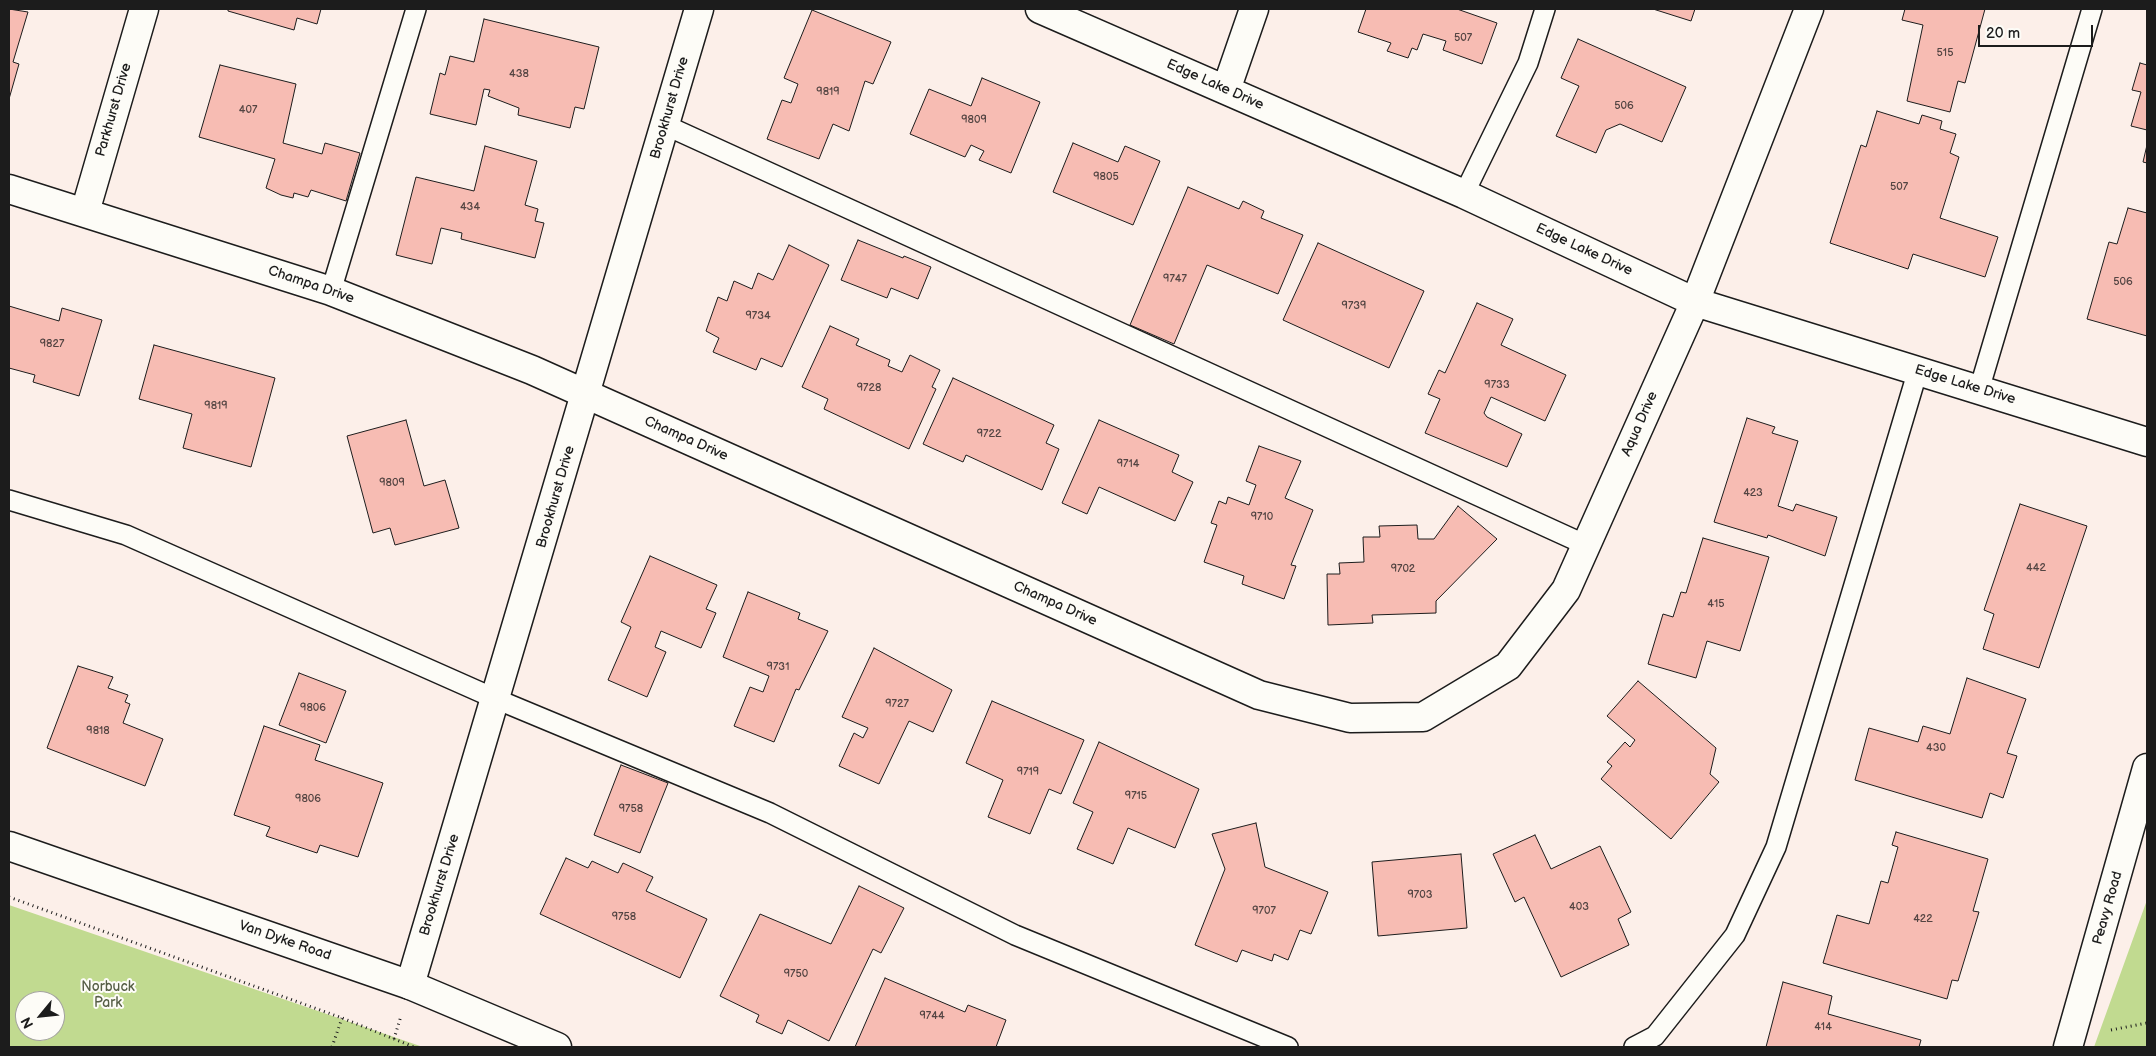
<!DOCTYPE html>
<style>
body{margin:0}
#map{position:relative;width:2156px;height:1056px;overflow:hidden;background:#fcefe9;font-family:"Balsamiq Sans",sans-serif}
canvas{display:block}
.frame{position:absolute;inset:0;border:10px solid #1c1c1c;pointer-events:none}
.north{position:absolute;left:15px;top:991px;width:50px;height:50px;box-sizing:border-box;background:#fdfcf7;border:1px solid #a3a29f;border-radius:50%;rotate:242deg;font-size:14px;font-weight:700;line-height:20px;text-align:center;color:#1c1c1c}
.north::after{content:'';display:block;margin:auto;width:18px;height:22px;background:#1c1c1c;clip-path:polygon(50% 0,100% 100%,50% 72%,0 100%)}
.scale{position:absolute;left:1978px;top:25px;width:115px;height:22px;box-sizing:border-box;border:2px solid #1c1c1c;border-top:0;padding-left:6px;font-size:15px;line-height:18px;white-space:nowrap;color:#1c1c1c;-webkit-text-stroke:4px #fdfcf7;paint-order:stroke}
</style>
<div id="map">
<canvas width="2156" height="1056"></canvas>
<div class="frame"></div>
<div class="north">N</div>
<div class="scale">20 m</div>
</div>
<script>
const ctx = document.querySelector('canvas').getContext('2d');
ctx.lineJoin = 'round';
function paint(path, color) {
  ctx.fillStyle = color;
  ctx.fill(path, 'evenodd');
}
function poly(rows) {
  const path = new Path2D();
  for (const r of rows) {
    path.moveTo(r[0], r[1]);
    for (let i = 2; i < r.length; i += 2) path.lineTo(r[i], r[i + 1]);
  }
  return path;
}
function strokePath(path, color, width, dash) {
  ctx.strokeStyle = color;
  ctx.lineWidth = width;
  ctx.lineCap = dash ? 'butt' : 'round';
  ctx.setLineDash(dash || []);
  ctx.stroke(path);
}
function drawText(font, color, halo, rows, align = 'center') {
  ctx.font = font + ' "Balsamiq Sans",sans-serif';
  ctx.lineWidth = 4;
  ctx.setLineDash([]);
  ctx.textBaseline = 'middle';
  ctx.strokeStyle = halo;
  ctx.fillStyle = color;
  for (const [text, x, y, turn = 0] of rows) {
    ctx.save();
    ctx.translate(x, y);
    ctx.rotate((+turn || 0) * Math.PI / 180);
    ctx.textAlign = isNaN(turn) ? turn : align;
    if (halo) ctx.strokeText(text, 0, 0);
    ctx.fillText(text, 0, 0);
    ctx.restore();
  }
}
const green = poly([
 [2147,900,2147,1047,2094,1047],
 [9,905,423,1047,9,1047],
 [25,1001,55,1001,55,1031,25,1031]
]);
const building = poly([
 [9,9,28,12,13,62,19,64,9,99,9,9],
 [228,9,321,9,317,24,297,18,294,30,228,11,228,9],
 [1366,9,1457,9,1497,23,1482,64,1443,50,1446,41,1423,34,1417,50,1412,48,1408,58,1387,51,1391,43,1358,32,1366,9],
 [1653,9,1695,9,1691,21,1653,9],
 [1905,9,1985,9,1965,83,1958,81,1950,112,1907,101,1923,25,1902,20,1905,9],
 [812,10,891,42,873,84,865,81,849,131,833,124,819,159,767,139,782,100,791,103,798,84,784,78,812,10],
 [484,19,599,47,584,109,575,107,570,128,518,115,519,108,488,96,490,90,484,89,476,125,430,114,440,73,445,75,450,56,474,62,484,19],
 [1578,39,1686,87,1662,142,1620,124,1606,130,1596,153,1556,136,1579,86,1561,78,1578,39],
 [2140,63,2147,65,2147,130,2131,126,2141,92,2132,90,2140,63],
 [220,65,296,84,283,143,322,154,325,143,360,153,346,201,311,190,308,197,294,193,293,198,281,195,266,188,275,159,199,137,220,65],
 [982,78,1040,102,1011,173,979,160,984,151,971,145,965,157,910,134,929,89,971,106,982,78],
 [1877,111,1919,124,1922,115,1942,121,1940,129,1956,134,1950,153,1959,157,1940,218,1998,237,1985,277,1913,254,1908,269,1830,243,1861,145,1866,147,1877,111],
 [1073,143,1118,162,1125,146,1160,161,1133,225,1053,192,1073,143],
 [2147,145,2147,163,2143,162,2147,145],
 [485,146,537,161,525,205,538,209,535,221,544,223,535,258,461,239,462,233,441,228,432,264,396,255,416,177,474,191,485,146],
 [1188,187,1239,209,1243,201,1264,211,1261,218,1303,235,1278,294,1207,265,1174,344,1130,325,1188,187],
 [2128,208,2147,213,2147,336,2087,319,2109,242,2117,244,2128,208],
 [858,240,903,258,904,256,931,267,918,299,891,288,887,298,841,280,858,240],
 [1318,243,1424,291,1389,368,1283,320,1318,243],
 [789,245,829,265,782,367,761,358,756,370,713,352,719,338,706,331,718,297,727,301,734,281,752,289,758,273,773,280,789,245],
 [1477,303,1513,319,1501,345,1566,375,1545,421,1491,397,1484,413,1487,417,1522,434,1507,467,1425,433,1440,399,1428,394,1439,370,1445,373,1477,303],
 [9,306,59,321,62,308,102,320,79,396,33,382,35,375,9,368,9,306],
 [830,326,859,339,856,345,890,360,888,366,902,372,910,355,940,370,932,387,936,389,909,449,824,409,828,399,802,387,830,326],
 [154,345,275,378,251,467,183,448,192,414,139,399,154,345],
 [953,378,1054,425,1046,443,1059,449,1042,490,966,455,963,462,923,444,953,378],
 [1747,418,1775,427,1772,433,1798,441,1778,506,1793,511,1796,504,1837,517,1825,556,1768,535,1767,538,1714,522,1747,418],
 [406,420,424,486,445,480,459,528,395,545,390,528,373,533,347,436,406,420],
 [1099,420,1179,455,1172,472,1193,482,1175,521,1099,487,1087,514,1062,503,1099,420],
 [1259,446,1301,461,1285,498,1313,510,1291,565,1296,566,1284,599,1242,584,1244,576,1204,562,1217,525,1211,523,1219,501,1226,504,1228,497,1249,505,1256,485,1246,481,1259,446],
 [2020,504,2087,526,2039,668,1983,649,1994,614,1984,610,2020,504],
 [1458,506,1497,539,1436,601,1436,613,1372,615,1373,623,1328,625,1327,574,1340,574,1339,563,1364,562,1363,537,1380,537,1379,526,1417,525,1418,539,1434,539,1458,506],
 [1703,538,1769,557,1740,651,1707,641,1696,678,1648,664,1663,614,1673,617,1681,592,1686,593,1703,538],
 [650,556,717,585,706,609,716,613,701,648,661,631,655,647,666,652,647,697,608,680,631,627,621,622,650,556],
 [748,592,800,613,798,619,828,631,799,690,796,689,774,742,734,726,750,687,763,692,769,676,723,657,748,592],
 [874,648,952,690,933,732,909,721,879,784,839,766,854,733,863,738,868,728,842,717,874,648],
 [78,666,113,677,108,688,128,695,125,702,130,704,123,723,163,739,145,786,47,748,78,666],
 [299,673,346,691,326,743,279,725,299,673],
 [1967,678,2026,699,2007,753,2017,756,2003,798,1990,793,1982,818,1855,780,1869,728,1918,742,1923,726,1950,734,1967,678],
 [1638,681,1716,748,1710,774,1719,782,1671,839,1601,779,1612,766,1607,762,1625,742,1630,747,1635,740,1607,716,1638,681],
 [992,701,1084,740,1061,794,1049,789,1030,834,988,817,1003,780,966,763,992,701],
 [264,726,320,745,315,760,383,783,358,857,320,845,317,853,266,836,270,827,234,815,264,726],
 [1099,742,1199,789,1175,848,1128,828,1113,864,1077,849,1093,812,1073,803,1099,742],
 [621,765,668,783,640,853,594,835,621,765],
 [1256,823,1265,867,1328,892,1311,934,1300,930,1288,960,1274,954,1272,961,1242,950,1237,962,1195,945,1225,869,1212,834,1256,823],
 [1896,832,1988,859,1973,911,1979,912,1958,981,1952,980,1947,999,1823,963,1837,915,1869,924,1881,881,1888,883,1898,847,1892,845,1896,832],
 [1535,835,1551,869,1600,846,1631,912,1618,919,1629,945,1561,977,1524,897,1515,902,1493,854,1535,835],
 [1461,854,1467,928,1378,936,1372,862,1461,854],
 [566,858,588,868,592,861,618,873,623,863,653,877,646,891,707,919,680,978,540,914,566,858],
 [859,886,904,908,881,953,873,949,829,1041,788,1020,782,1034,756,1022,759,1015,720,996,760,914,831,944,859,886],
 [885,978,965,1012,968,1005,1006,1020,996,1047,855,1047,885,978],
 [1783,982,1832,996,1828,1014,1921,1040,1919,1047,1766,1047,1783,982]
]);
const path = poly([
 [9,897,342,1018,414,1047],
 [2111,1030,2147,1023],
 [394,1039,401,1016],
 [332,1047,342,1018]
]);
const service = poly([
 [665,125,1586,545],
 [1464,194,1528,63,1545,9],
 [331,291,416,9],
 [1979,390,2092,9],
 [9,500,126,535,496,699,770,813,1015,935,1288,1047],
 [1634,1047,1655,1036,1735,935,1776,847,1918,370]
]);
const minor = poly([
 [1040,9,1464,194,1695,302,2147,442],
 [1226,90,1254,9],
 [9,189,331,291,532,370,1259,695,1350,718,1423,717,1508,666,1566,590,1695,302,1809,9],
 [85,212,144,9],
 [410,985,699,9]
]);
const tertiary = poly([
 [9,846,410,985,557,1047],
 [2068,1047,2147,768]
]);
const numberNames = [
 ["507",1463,38],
 ["515",1945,53],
 ["438",519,74],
 ["9819",828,92],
 ["506",1624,106],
 ["407",248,110],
 ["9809",974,120],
 ["9805",1106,177],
 ["507",1899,187],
 ["434",470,207],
 ["9747",1175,279],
 ["506",2123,282],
 ["9739",1354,306],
 ["9734",758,316],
 ["9827",52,344],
 ["9733",1497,385],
 ["9728",869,388],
 ["9819",216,406],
 ["9722",989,434],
 ["9714",1128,464],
 ["9809",392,483],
 ["423",1753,493],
 ["9710",1262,517],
 ["442",2036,568],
 ["9702",1403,569],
 ["415",1716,604],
 ["9731",778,667],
 ["9727",897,704],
 ["9806",313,708],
 ["9818",98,731],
 ["430",1936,748],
 ["9719",1028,772],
 ["9715",1136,796],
 ["9806",308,799],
 ["9758",631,809],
 ["9703",1420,895],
 ["403",1579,907],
 ["9707",1264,911],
 ["9758",624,917],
 ["422",1923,919],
 ["9750",796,974],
 ["9744",932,1016],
 ["414",1823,1027]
];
const streetNames = [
 ["Edge Lake Drive",1215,85,24],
 ["Brookhurst Drive",670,108,-74],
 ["Parkhurst Drive",114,110,-74],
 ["Edge Lake Drive",1584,250,25],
 ["Champa Drive",311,285,19],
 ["Edge Lake Drive",1965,385,17],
 ["Aqua Drive",1640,424,-66],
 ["Champa Drive",686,439,24],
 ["Brookhurst Drive",556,497,-74],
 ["Champa Drive",1055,604,24],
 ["Brookhurst Drive",440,885,-73],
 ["Peavy Road",2108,908,-74],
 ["Van Dyke Road",285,941,19]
];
const parkNames = [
 ["Norbuck",108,987],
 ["Park",108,1003]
];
paint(green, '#c1da90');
paint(building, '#f7bcb3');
strokePath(building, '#1c1c1c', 1);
strokePath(service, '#1c1c1c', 22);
strokePath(minor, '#1c1c1c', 31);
strokePath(tertiary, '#1c1c1c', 31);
strokePath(path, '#1c1c1c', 3, [1, 4]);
strokePath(service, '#fdfcf7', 19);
strokePath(minor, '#fdfcf7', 28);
strokePath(tertiary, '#fdfcf7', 28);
drawText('11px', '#534442', null, numberNames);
drawText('14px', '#1c1c1c', '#fdfcf7', streetNames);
drawText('14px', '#565e45', '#fdfcf7', parkNames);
</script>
